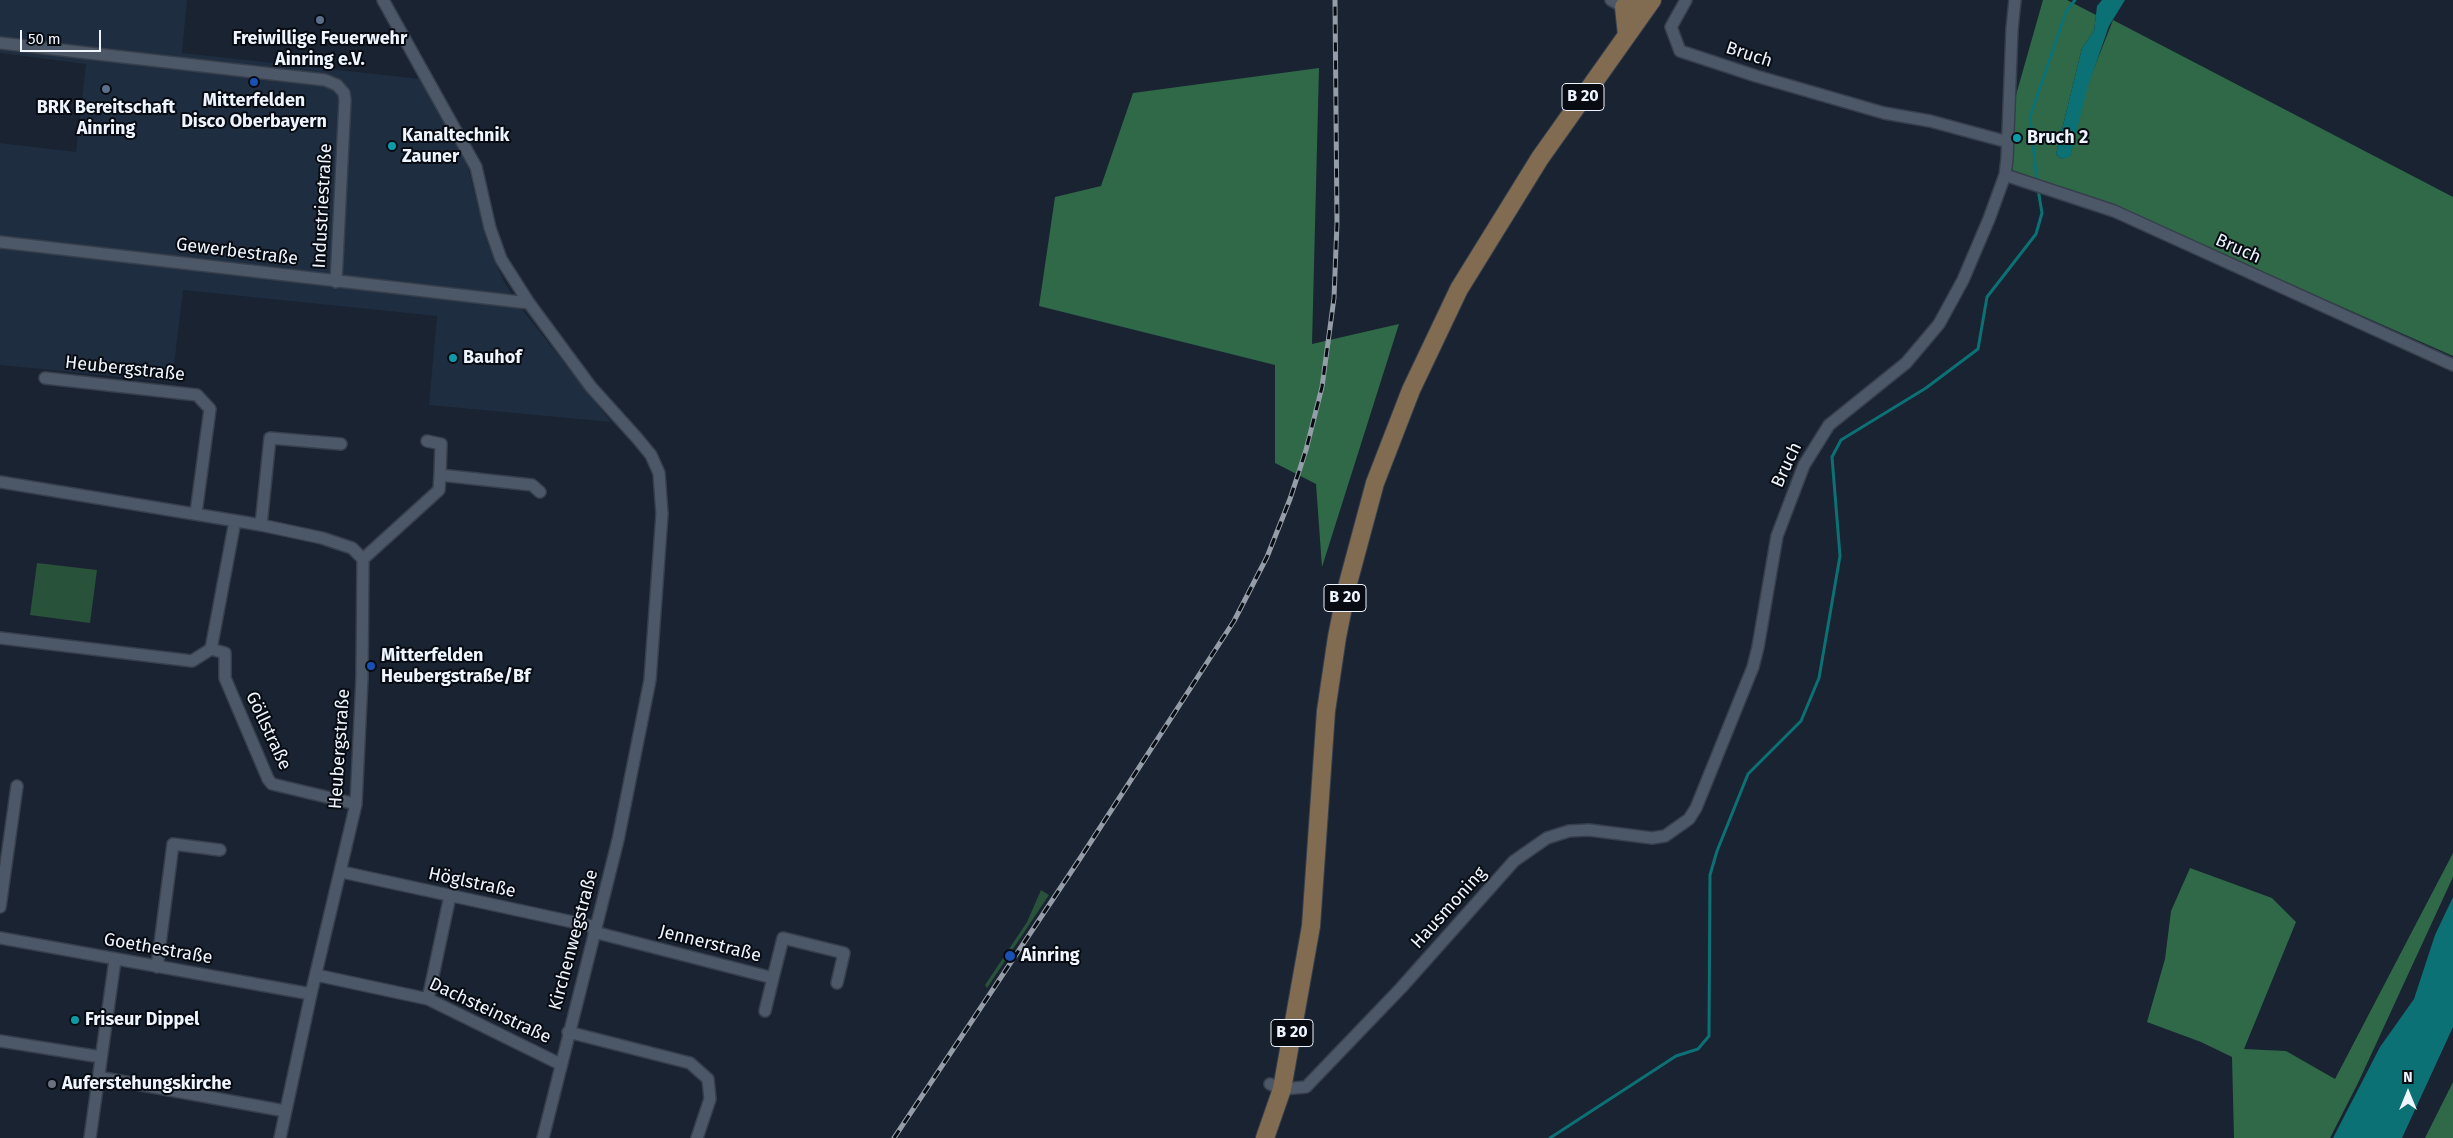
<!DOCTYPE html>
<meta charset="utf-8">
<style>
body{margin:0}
#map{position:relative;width:2453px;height:1138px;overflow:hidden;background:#192331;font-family:"Fira Sans",sans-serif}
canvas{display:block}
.north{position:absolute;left:2383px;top:1068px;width:50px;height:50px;-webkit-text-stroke:4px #080c12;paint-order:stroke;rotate:0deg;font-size:14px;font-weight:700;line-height:20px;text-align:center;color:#eef5ff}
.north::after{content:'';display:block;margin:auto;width:18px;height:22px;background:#eef5ff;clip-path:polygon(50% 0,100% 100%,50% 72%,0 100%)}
.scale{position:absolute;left:20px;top:30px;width:81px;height:22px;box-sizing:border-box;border:2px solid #eef5ff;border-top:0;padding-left:6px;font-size:15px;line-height:18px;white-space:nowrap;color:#eef5ff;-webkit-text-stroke:4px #080c12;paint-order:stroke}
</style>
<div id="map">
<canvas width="2453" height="1138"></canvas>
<div class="north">N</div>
<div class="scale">50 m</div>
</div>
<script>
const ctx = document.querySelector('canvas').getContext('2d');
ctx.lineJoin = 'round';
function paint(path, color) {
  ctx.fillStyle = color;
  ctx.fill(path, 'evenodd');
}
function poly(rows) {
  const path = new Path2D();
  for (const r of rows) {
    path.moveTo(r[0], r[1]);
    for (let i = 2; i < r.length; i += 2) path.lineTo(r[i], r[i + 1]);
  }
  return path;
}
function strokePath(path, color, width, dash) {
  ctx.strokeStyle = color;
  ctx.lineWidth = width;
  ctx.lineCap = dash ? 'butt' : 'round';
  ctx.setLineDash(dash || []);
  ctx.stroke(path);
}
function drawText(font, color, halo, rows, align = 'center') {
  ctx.font = font + ' "Fira Sans",sans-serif';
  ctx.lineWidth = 4;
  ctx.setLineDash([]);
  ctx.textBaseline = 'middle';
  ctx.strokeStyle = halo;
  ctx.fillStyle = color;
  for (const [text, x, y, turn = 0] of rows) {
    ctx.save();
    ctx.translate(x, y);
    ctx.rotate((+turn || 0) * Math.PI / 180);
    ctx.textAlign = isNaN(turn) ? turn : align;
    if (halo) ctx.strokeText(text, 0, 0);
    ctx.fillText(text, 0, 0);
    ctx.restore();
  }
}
const built = poly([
 [0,0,187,0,182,53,421,79,466,159,486,239,503,280,520,307,611,422,429,405,437,316,183,290,172,382,0,365,0,143,76,152,86,64,0,53]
]);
const green = poly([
 [37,563,97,570,90,623,30,615],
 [1041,890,1049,895,987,988,985,985,1027,922]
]);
const forest = poly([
 [2043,0,2067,0,2096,15,2094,31,2082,48,2056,154,2061,159,2070,156,2087,86,2113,20,2453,197,2453,356,2116,207,2012,170,2016,95],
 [1319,68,1312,344,1399,324,1322,567,1316,484,1275,463,1275,365,1039,306,1055,197,1101,186,1133,93],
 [2453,853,2453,877,2358,1083,2330,1138,2234,1138,2232,1057,2201,1042,2147,1022,2165,959,2171,911,2190,868,2272,898,2296,922,2244,1049,2286,1051,2335,1079],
 [2453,1082,2453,1138,2425,1138]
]);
const water = poly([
 [2102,0,2125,0,2109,26,2088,86,2070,157,2061,159,2056,154,2082,48,2094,31,2097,6],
 [2453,897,2453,1027,2402,1138,2333,1138,2380,1047,2414,999,2435,935]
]);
const stream = poly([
 [2037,182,2030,117,2066,12,2075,0],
 [1550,1138,1676,1056,1698,1049,1709,1036,1710,875,1717,851,1748,774,1801,721,1819,678,1840,556,1832,457,1841,440,1926,388,1978,349,1987,297,2036,234,2042,213,2038,189]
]);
const minor = poly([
 [383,0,476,167,490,228,501,259,529,303,591,387,637,438,651,455,659,473,662,514,650,680,618,840,543,1138],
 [1611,0,1624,7],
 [1686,0,1671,27,1680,51,1756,76,1884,113,1930,121,2008,142],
 [0,43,325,80,337,85,344,93,345,100,336,282],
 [2005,175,2114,211,2453,365],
 [0,242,529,303],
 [45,378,197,395,210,409,196,513],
 [427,441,441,444,440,475],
 [0,482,261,525,322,538,352,548,363,559,362,678,356,804,311,994,280,1138],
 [261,525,270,438,341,444],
 [363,559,439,490,440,475,532,485,540,492],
 [0,638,192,661,211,649,235,521],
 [211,649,225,653,225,678,268,779,272,784,356,804],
 [342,872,596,927],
 [0,907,17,786],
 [594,932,773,978,783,938,844,953,837,983],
 [0,938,311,994],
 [157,967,173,844,220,850],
 [316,975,428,999,560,1064],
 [428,999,450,896],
 [765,1011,773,978],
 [568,1032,690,1063,708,1079,710,1099,697,1138],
 [0,1041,101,1057],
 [98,1077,285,1111],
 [1270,1084,1282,1089,1306,1087,1401,988,1514,861,1547,838,1569,831,1589,830,1652,838,1665,836,1689,819,1696,808,1753,667,1758,647,1777,536,1804,465,1829,425,1906,363,1939,324,1963,280,1989,219,2005,175,2007,159,2012,29,2015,0],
 [90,1138,115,960]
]);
const primary = poly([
 [1627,35,1624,7,1651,1],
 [1265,1138,1282,1089,1311,926,1326,711,1337,637,1347,587,1375,483,1411,390,1459,289,1540,158,1652,0]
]);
const rail = poly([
 [894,1138,1081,857,1234,621,1267,557,1290,499,1306,450,1322,387,1334,298,1337,223,1335,0]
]);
const markers = [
 [320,20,5,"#5c6f8a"],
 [254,82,5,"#1a4fb4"],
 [106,89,5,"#5c6f8a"],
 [2017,138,5,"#0f9aa8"],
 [392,146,5,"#0f9aa8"],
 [453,358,5,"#0f9aa8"],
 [371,666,5,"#1a4fb4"],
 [1010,956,6,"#1a4fb4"],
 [75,1020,5,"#0f9aa8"],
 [52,1084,5,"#6b7280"]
];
const shields = [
 [1583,97,42],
 [1345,598,42],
 [1292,1033,42]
];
const shieldNames = [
 ["B 20",1583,97],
 ["B 20",1345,598],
 ["B 20",1292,1033]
];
const poiNames = [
 ["Freiwillige Feuerwehr",320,39,"center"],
 ["Ainring e.V.",320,60,"center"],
 ["Mitterfelden",254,101,"center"],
 ["Disco Oberbayern",254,122,"center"],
 ["BRK Bereitschaft",106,108,"center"],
 ["Ainring",106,129,"center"],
 ["Kanaltechnik",402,136],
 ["Zauner",402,157],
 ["Bruch 2",2027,138],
 ["Bauhof",463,358],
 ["Mitterfelden",381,656],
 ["Heubergstraße/Bf",381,677],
 ["Ainring",1021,956],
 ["Friseur Dippel",85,1020],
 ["Auferstehungskirche",62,1084]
];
const streetNames = [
 ["Bruch",1749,55,18],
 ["Industriestraße",323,206,-87],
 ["Bruch",2238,249,24],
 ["Gewerbestraße",237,252,7],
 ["Heubergstraße",125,369,6],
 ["Bruch",1787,465,-65],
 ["Göllstraße",268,731,65],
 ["Heubergstraße",340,749,-86],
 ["Höglstraße",472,883,12],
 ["Hausmoning",1449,908,-48],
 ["Kirchenwegstraße",574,940,-75],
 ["Jennerstraße",710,944,14],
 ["Goethestraße",158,949,10],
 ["Dachsteinstraße",490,1011,25]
];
paint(built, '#1f2d40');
paint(green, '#28523a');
paint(forest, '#2f6948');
paint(water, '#0c7175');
strokePath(stream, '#0c7175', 3);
strokePath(minor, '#373f4c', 14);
strokePath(primary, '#373f4c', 20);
strokePath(minor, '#4c5868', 11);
strokePath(primary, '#816c51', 18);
strokePath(rail, '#949da8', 5);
strokePath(rail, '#080c12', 3, [9]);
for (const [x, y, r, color] of markers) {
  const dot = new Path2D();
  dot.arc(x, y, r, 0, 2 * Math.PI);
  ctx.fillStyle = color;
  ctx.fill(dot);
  strokePath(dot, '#080c12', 2);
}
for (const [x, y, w] of shields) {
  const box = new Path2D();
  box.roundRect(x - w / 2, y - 13.5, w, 27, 4);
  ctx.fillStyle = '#080c12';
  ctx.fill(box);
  strokePath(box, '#eef5ff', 1);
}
drawText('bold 16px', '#eef5ff', null, shieldNames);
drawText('bold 18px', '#eef5ff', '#080c12', poiNames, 'left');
drawText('18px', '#eef5ff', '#080c12', streetNames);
</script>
